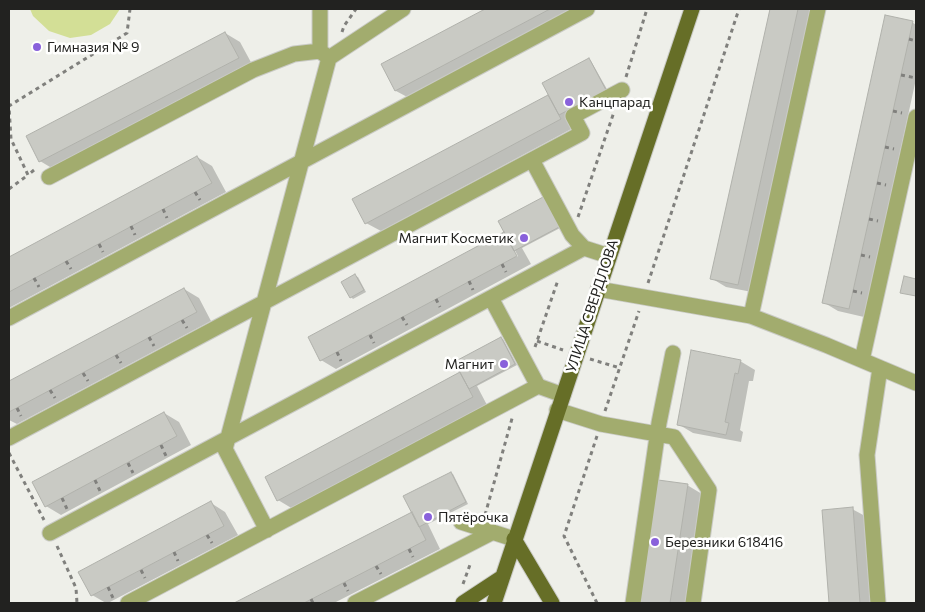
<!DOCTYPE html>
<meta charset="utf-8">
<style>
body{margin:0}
#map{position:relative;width:925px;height:612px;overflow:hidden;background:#eeefe9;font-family:Commissioner,sans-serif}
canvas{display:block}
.frame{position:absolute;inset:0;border:10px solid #222220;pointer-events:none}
</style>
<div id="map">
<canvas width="925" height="612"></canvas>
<div class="frame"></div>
</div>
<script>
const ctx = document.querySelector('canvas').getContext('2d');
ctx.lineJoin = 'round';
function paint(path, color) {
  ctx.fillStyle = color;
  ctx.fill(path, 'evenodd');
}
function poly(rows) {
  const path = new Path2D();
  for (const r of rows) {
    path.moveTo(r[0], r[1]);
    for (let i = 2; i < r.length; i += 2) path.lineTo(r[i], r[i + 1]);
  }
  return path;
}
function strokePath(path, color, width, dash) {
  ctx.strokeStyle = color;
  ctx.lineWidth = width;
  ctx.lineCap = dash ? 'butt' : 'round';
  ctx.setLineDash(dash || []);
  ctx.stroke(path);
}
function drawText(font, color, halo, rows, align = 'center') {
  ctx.font = font + ' Commissioner,sans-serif';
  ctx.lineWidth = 5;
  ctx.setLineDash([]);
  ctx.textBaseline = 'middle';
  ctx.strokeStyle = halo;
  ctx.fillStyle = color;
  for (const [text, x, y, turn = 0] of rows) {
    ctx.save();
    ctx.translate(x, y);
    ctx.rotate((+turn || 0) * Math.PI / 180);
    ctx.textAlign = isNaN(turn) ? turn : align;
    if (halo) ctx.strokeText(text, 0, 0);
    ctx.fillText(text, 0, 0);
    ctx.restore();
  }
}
const green = poly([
 [30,9,120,9,110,24,91,35,70,38,49,31,33,16]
]);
const shadow = poly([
 [488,9,580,9,411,99,396,91,382,65],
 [771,9,815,9,752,292,726,287,711,278],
 [912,22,916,25,916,79,864,317,838,311,823,302],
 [225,33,240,42,253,66,55,170,40,161],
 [589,59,591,61,608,91,575,127,381,231,366,223,354,200,550,95],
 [197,157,212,166,226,192,9,308,9,258],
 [500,222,562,227,522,248,531,264,336,369,321,360,508,236],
 [510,245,512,245,518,256,516,257],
 [355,276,358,277,366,292,353,299,351,297],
 [184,289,199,298,211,321,17,424,9,420,9,383],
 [501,338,503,339,517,365,477,386,487,405,293,509,278,500,460,374],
 [740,361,755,370,753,381,749,381,740,430,743,432,741,442,693,433,678,424],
 [164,413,179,422,191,445,61,515,46,506],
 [451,473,453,474,468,504,428,524,440,549,334,603,237,603,411,514,415,515],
 [659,481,687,485,702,494,686,603,641,603],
 [211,503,225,512,238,535,108,603,106,603,92,595],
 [852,509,867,517,874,603,831,603,824,511]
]);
const building = poly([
 [485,9,550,9,395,91,381,64,485,9],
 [770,9,798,9,738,285,710,279,770,9],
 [885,15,913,21,849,309,822,303,885,15],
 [225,32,239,58,39,162,26,136,225,32],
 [589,58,606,90,559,115,542,83,589,58],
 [548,95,561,119,365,224,352,199,548,95],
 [197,156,212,183,9,292,9,257,197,156],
 [545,196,561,226,514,251,498,221,545,196],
 [504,232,517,256,320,361,308,337,504,232],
 [355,274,364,290,350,298,341,282,355,274],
 [904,276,916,279,916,296,900,293,904,276],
 [184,288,197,312,9,412,9,381,184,288],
 [501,337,515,364,469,389,454,362,501,337],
 [691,350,741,360,738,374,735,373,725,422,729,423,726,435,677,425,691,350],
 [460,372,473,397,277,501,265,477,460,372],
 [164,412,177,436,45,507,32,482,164,412],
 [451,472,466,502,419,527,403,496,451,472],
 [658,480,688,484,670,603,639,603,658,480],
 [211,501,224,526,91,596,78,572,211,501],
 [853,507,860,603,829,603,822,510,853,507],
 [412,512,426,540,376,566,304,603,234,603,412,512]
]);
const path = poly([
 [342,32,344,26,356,9],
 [909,39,916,41],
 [901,75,916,78],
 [626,77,647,9],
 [893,111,902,113],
 [885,147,894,149],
 [34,170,28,175,11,139,9,106,127,33,130,9],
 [877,183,886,185],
 [9,189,28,175],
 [195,192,200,200],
 [163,209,167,218],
 [578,217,614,112],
 [869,219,878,221],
 [131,226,135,235],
 [99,244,103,252],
 [861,255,870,257],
 [66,261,71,269],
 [502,264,506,272],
 [34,278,39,287],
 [469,281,473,290],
 [648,283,739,9],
 [853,291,862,293],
 [436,299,440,307],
 [402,317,407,325],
 [182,320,187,328],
 [370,335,374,343],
 [149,337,154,346],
 [537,341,563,350],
 [535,347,558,280],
 [337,352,341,361],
 [116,355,121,363],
 [590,359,620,368],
 [83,373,88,381],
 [50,390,55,398],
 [17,408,21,416],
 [605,411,639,311],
 [597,436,564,536,597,603],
 [161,445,166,456],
 [9,453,44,520],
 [128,463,133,473],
 [95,480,100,491],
 [62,498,67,509],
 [485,515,513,415],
 [207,535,212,543],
 [57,546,76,588,77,603],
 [409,549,413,557],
 [174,552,178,561],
 [376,566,381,574],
 [141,570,145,578],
 [344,583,348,591],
 [463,584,471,562],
 [108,587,113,598],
 [311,599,313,603]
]);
const minor = poly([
 [320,51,320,9],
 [532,160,572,235,584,248,609,256],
 [49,177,253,70,294,54,320,51,329,58],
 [598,289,751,316,826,345,916,383],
 [491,298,538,386,563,395],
 [751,316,818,9],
 [9,318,587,9],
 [862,360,916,117],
 [557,410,601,424,674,437,709,490,693,603],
 [9,438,582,133,573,116,622,90],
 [461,522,514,539],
 [267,530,225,449,329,58,403,9],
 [50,533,584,248],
 [128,603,538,386],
 [355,603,493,532],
 [633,603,659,423,673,353],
 [878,603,867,455,880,368]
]);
const major = poly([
 [514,539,552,603],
 [463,603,501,578],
 [494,603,692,9]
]);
const markers = [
 [37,47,5,"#8961db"],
 [569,102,5,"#8961db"],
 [524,238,5,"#8961db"],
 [504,364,5,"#8961db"],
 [428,517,5,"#8961db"],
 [655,542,5,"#8961db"]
];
const poiNames = [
 ["Гимназия № 9",47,47],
 ["Канцпарад",579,102],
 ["Магнит Косметик",514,238,"right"],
 ["Магнит",494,364,"right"],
 ["Пятёрочка",438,517],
 ["Березники 618416",665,542]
];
const streetNames = [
 ["УЛИЦА СВЕРДЛОВА",592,306,-72]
];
paint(green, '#d3df96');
paint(shadow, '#0003');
paint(building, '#c9cac4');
strokePath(building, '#b0b1ab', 1);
strokePath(minor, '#c9cac5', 17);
strokePath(major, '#c9cac5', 17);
strokePath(path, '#80807d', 3, [4, 4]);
strokePath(minor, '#a2ac6e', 15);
strokePath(major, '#666e27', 15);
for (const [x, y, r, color] of markers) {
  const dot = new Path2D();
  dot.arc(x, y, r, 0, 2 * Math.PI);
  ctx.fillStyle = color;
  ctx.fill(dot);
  strokePath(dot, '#fffffe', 2);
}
drawText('14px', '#222220', '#fffffe', poiNames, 'left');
drawText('14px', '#222220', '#fffffe', streetNames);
</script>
